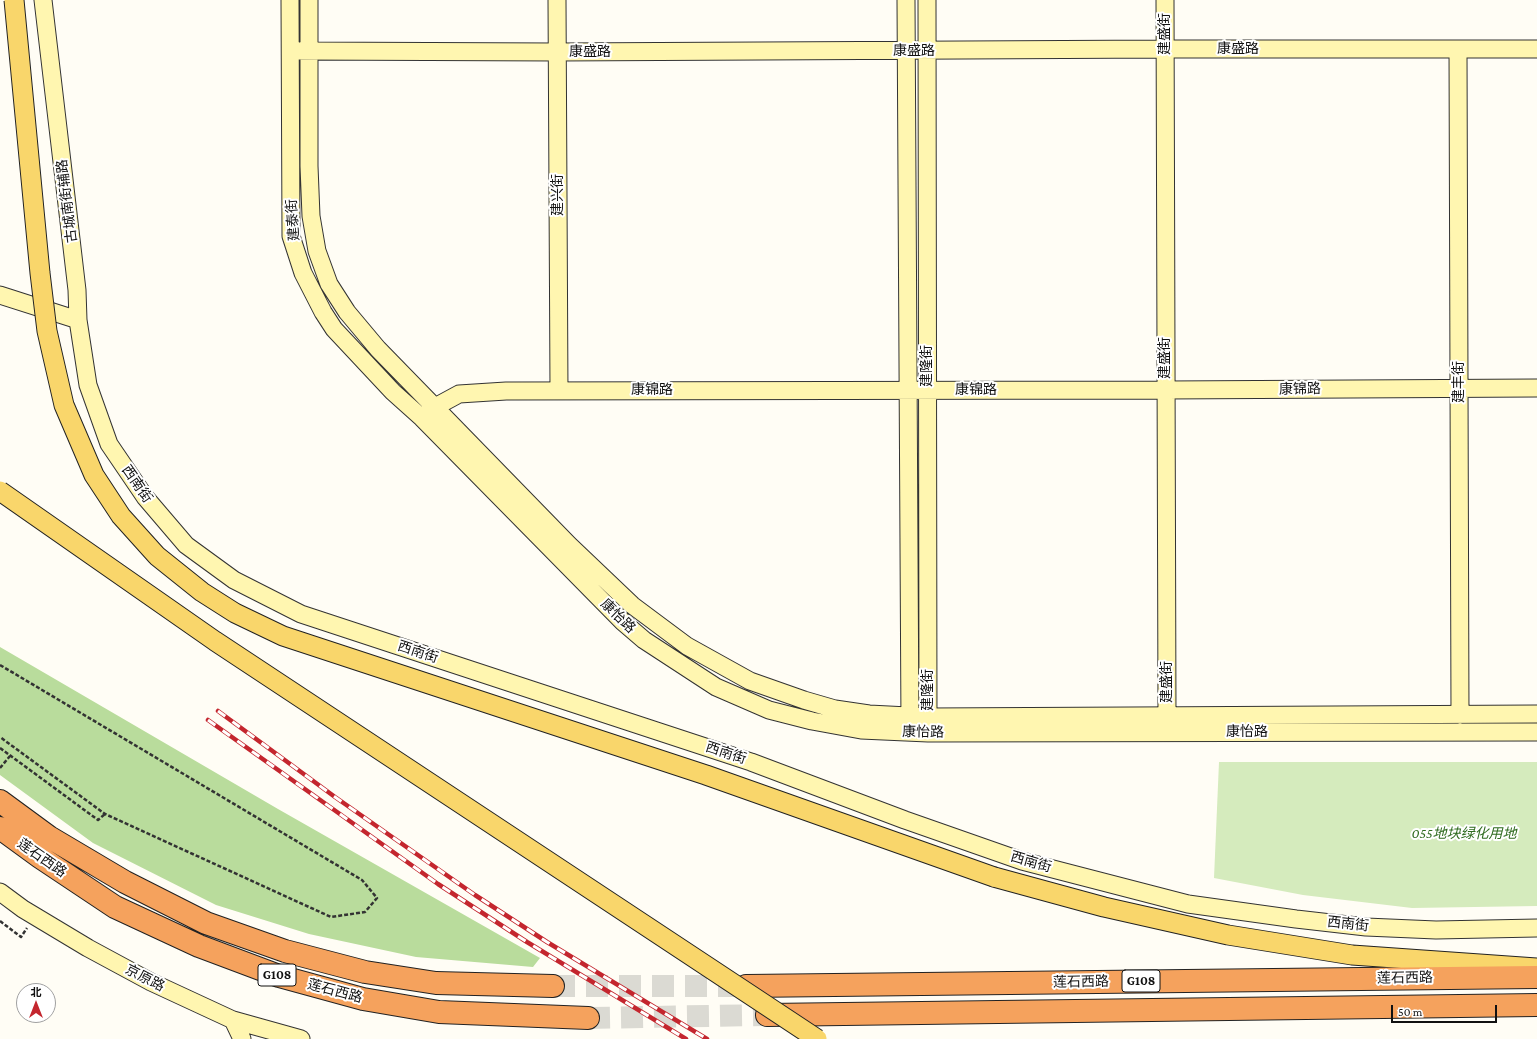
<!DOCTYPE html>
<meta charset="utf-8">
<style>
body{margin:0}
#map{position:relative;width:1537px;height:1039px;overflow:hidden;background:#fffdf5;font-family:"Crimson Pro","Noto Sans SC",serif}
canvas{display:block}
.north{position:absolute;left:16px;top:983px;width:40px;height:40px;box-sizing:border-box;background:#fff;border:1px solid #a0a0a0;border-radius:50%;rotate:0deg;font-size:11px;font-weight:700;line-height:16px;text-align:center;color:#111}
.north::after{content:'';display:block;margin:auto;width:14px;height:18px;background:#c4262e;clip-path:polygon(50% 0,100% 100%,50% 72%,0 100%)}
.scale{position:absolute;left:1391px;top:1005px;width:106px;height:18px;box-sizing:border-box;border:2px solid #111;border-top:0;padding-left:5px;font-size:12px;line-height:14px;white-space:nowrap;color:#111;-webkit-text-stroke:3px #fff;paint-order:stroke}
</style>
<div id="map">
<canvas width="1537" height="1039"></canvas>
<div class="north">北</div>
<div class="scale">50 m</div>
</div>
<script>
const ctx = document.querySelector('canvas').getContext('2d');
ctx.lineJoin = 'round';
function paint(path, color) {
  ctx.fillStyle = color;
  ctx.fill(path, 'evenodd');
}
function poly(rows) {
  const path = new Path2D();
  for (const r of rows) {
    path.moveTo(r[0], r[1]);
    for (let i = 2; i < r.length; i += 2) path.lineTo(r[i], r[i + 1]);
  }
  return path;
}
function strokePath(path, color, width, dash) {
  ctx.strokeStyle = color;
  ctx.lineWidth = width;
  ctx.lineCap = dash ? 'butt' : 'round';
  ctx.setLineDash(dash || []);
  ctx.stroke(path);
}
function drawText(font, color, halo, rows, align = 'center') {
  ctx.font = font + ' "Crimson Pro","Noto Sans SC",serif';
  ctx.lineWidth = 4;
  ctx.setLineDash([]);
  ctx.textBaseline = 'middle';
  ctx.strokeStyle = halo;
  ctx.fillStyle = color;
  for (const [text, x, y, turn = 0] of rows) {
    ctx.save();
    ctx.translate(x, y);
    ctx.rotate((+turn || 0) * Math.PI / 180);
    ctx.textAlign = isNaN(turn) ? turn : align;
    if (halo) ctx.strokeText(text, 0, 0);
    ctx.fillText(text, 0, 0);
    ctx.restore();
  }
}
const green = poly([
 [1219,762,1537,762,1537,906,1412,908,1303,895,1214,878]
]);
const forest = poly([
 [0,647,278,809,540,958,533,967,416,957,309,934,216,905,93,843,0,775]
]);
const highwayTunnel = poly([
 [553,986,746,986],
 [588,1018,764,1015]
]);
const path = poly([
 [0,665,362,880,377,898,365,912,331,917,105,814,0,737],
 [0,748,98,820,105,814],
 [0,768,10,756],
 [0,921,21,937,27,928]
]);
const secondary = poly([
 [43,0,77,290,78,320,88,385,109,444,145,497,186,545,234,580,301,614,751,762,905,820,1022,861,1188,904,1296,919,1366,927,1436,930,1537,928],
 [290,0,291,236,303,273,323,312,334,329,393,392,422,418,623,622,644,640,716,687,769,710,812,721,861,730,928,733,1537,732],
 [309,0,309,166,311,216,317,251,329,284,347,312,378,349,569,545,632,605,687,646,750,681,804,700,835,709,869,714,928,717,1537,714],
 [557,0,559,390],
 [906,0,910,728],
 [927,0,928,728],
 [1165,0,1167,716],
 [1458,49,1460,715],
 [299,51,558,52,1165,49,1537,49],
 [0,295,78,320],
 [427,414,435,407,459,394,506,391,1165,390,1537,388],
 [0,892,23,909,88,948,151,982,233,1020,301,1039],
 [233,1020,242,1039]
]);
const primary = poly([
 [994,877,1104,907,1228,935,1352,955,1537,968]
]);
const highway = poly([
 [0,801,49,837,125,882,206,923,285,951,365,972,436,983,553,986],
 [0,828,40,857,115,907,199,946,279,976,363,999,439,1012,588,1018],
 [746,986,1537,977],
 [767,1015,1537,1005]
]);
const rail = poly([
 [218,711,335,797,475,895,547,942,707,1039],
 [208,720,438,884,527,942,686,1039]
]);
const primaryBridge = poly([
 [14,0,40,273,47,331,64,405,94,475,121,516,157,556,202,592,235,613,283,636,706,775,994,877],
 [0,491,215,641,817,1039]
]);
const shields = [
 [277,975,38],
 [1141,981,38]
];
const shieldNames = [
 ["G108",277,975],
 ["G108",1141,981]
];
const streetNames = [
 ["建盛街",1165,34,-90],
 ["康盛路",1238,49],
 ["康盛路",914,51],
 ["康盛路",590,52],
 ["建兴街",558,195,-90],
 ["古城南街辅路",67,201,-97],
 ["建泰街",293,220,-94],
 ["建盛街",1165,358,-90],
 ["建隆街",927,366,-90],
 ["建丰街",1459,382,-90],
 ["康锦路",1300,389,-1],
 ["康锦路",652,390],
 ["康锦路",976,390],
 ["西南街",137,484,55],
 ["康怡路",618,616,44],
 ["西南街",418,652,18],
 ["建盛街",1167,682,-90],
 ["建隆街",928,690,-90],
 ["康怡路",923,732,1],
 ["康怡路",1247,732],
 ["西南街",726,753,18],
 ["莲石西路",42,858,35],
 ["西南街",1031,862,16],
 ["西南街",1348,924,6],
 ["京原路",145,978,27],
 ["莲石西路",1405,978,-1],
 ["莲石西路",1081,982,-1],
 ["莲石西路",335,991,15]
];
const parkNames = [
 ["055地块绿化用地",1464,834]
];
paint(green, '#d5ebbd');
paint(forest, '#b9dc9c');
strokePath(highwayTunnel, '#dbdad3', 22, [22, 11]);
strokePath(secondary, '#333', 19);
strokePath(primary, '#222', 21);
strokePath(highway, '#222', 24);
strokePath(path, '#333', 2.5, [4, 2]);
strokePath(secondary, '#fff6b0', 17);
strokePath(primary, '#f9d66b', 19);
strokePath(highway, '#f5a25d', 22);
strokePath(rail, '#c4262e', 4.5);
strokePath(rail, '#fff', 3, [9]);
strokePath(primaryBridge, '#222', 21, []);
strokePath(primaryBridge, '#f9d66b', 19);
for (const [x, y, w] of shields) {
  const box = new Path2D();
  box.roundRect(x - w / 2, y - 11, w, 22, 3);
  ctx.fillStyle = '#fff';
  ctx.fill(box);
  strokePath(box, '#111', 1);
}
drawText('bold 13px', '#111', null, shieldNames);
drawText('14px', '#111', '#fff', streetNames);
drawText('italic 14px', '#2f6b1f', '#fff', parkNames);
</script>
